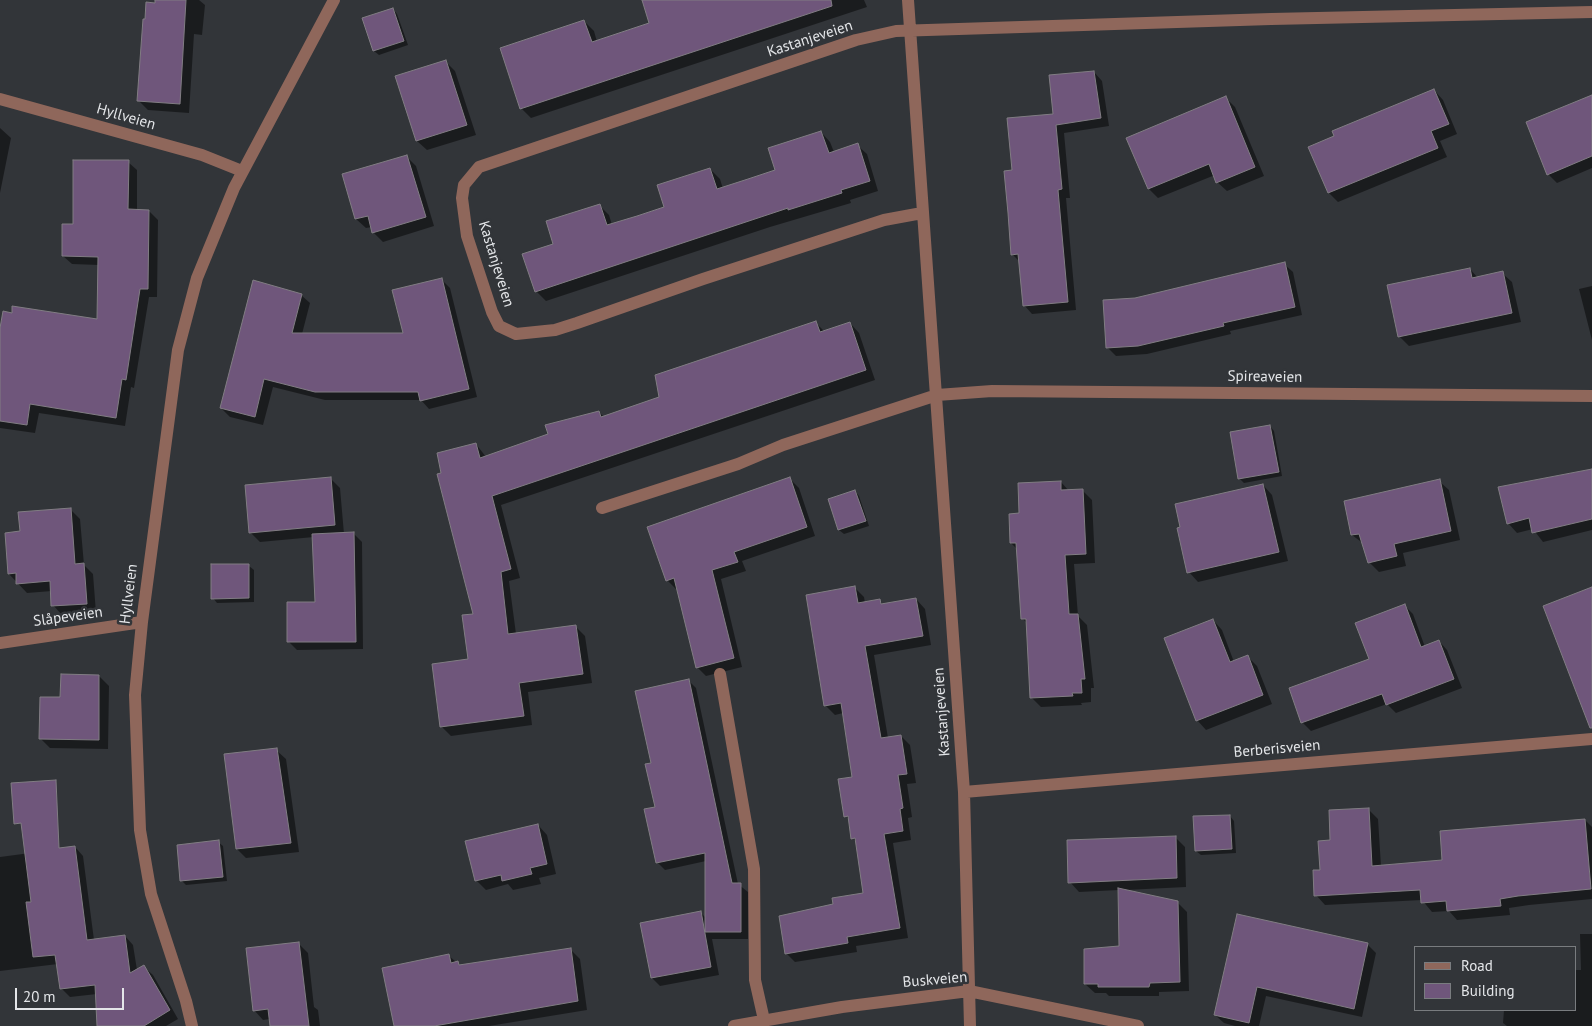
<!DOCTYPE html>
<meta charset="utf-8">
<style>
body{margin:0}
#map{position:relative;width:1592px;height:1026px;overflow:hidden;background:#323539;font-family:"PT Sans",sans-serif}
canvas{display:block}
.legend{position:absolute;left:1414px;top:946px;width:162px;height:65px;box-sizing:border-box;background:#323539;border:1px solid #797c7f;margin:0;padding:6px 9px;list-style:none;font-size:15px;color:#e4e6e9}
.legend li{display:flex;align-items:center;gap:10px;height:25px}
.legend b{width:25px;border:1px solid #797c7f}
.scale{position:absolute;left:15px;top:988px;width:109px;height:22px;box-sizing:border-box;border:2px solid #e4e6e9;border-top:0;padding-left:6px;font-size:15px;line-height:18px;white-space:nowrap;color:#e4e6e9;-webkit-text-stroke:4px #323539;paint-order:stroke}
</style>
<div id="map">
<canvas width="1592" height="1026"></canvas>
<ul class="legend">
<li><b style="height:6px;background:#8f675b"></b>Road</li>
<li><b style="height:14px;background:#6f567b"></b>Building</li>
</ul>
<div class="scale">20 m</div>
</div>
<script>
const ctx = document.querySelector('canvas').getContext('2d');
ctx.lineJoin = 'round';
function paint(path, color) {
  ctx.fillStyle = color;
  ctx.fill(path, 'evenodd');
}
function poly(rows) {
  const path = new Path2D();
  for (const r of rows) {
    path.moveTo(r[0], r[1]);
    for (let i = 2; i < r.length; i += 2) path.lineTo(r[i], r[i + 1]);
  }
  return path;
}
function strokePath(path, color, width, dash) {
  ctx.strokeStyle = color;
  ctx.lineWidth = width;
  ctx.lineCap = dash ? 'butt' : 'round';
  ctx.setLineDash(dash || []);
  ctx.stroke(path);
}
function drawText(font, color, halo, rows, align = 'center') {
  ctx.font = font + ' "PT Sans",sans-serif';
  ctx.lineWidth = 5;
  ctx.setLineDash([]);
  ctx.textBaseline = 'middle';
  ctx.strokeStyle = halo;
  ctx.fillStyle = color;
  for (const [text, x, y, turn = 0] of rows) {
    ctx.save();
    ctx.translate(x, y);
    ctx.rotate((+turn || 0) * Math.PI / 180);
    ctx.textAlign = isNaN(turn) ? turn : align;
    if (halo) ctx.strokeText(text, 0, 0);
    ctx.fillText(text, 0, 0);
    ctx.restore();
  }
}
const shadow = poly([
 [157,0,199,0,205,5,202,35,194,34,189,113,148,110,139,101],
 [643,0,864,0,867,7,531,118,521,108,584,21,594,31,597,42,651,24],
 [393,9,397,14,408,45,379,55,374,51,364,19],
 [445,61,455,71,476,135,427,150,417,141],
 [1094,72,1102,81,1109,126,1064,133,1070,198,1066,198,1076,310,1032,314,1024,305,1020,262,1012,254,1013,171,1054,115],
 [1434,90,1443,100,1457,134,1440,141,1447,157,1338,202,1329,193],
 [1592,96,1592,168,1557,183,1548,174],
 [1226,98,1235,107,1264,176,1227,191,1217,182,1215,175,1158,198,1149,189],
 [0,128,11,138,0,193],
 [821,132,830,142,834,152,857,145,867,154,878,191,850,200,851,203,770,227,546,301,536,291,555,245,599,205,609,215,612,225,665,207,710,169,720,179,723,189,776,171],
 [406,156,416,166,434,226,383,242,373,232,372,227,366,228,356,219,343,175],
 [128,162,137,170,137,211,149,211,158,220,157,297,149,297,134,388,131,387,125,426,39,413,35,433,0,428,0,335,98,321,99,265,72,264,63,256,74,225],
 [1284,264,1293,272,1302,315,1230,331,1231,334,1147,354,1116,356,1108,348,1135,299],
 [1470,269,1478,278,1502,273,1512,282,1521,322,1409,346,1399,336],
 [441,279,450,288,477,397,429,409,421,400,325,400,273,387,263,425,230,417,221,408,301,295,310,303,302,334,404,334],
 [1592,286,1592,340,1579,289],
 [816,323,825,332,850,323,859,333,875,380,501,505,520,578,509,581,516,634,576,627,585,636,592,683,528,692,532,725,451,736,442,727,469,660,475,615,443,473,476,444,486,457,550,435,599,412,604,417,661,398],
 [1270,426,1274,431,1282,476,1244,483,1239,478],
 [1592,469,1592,530,1543,542,1533,529,1517,533,1508,523,1499,487],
 [331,479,340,488,344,534,354,534,362,542,363,649,297,650,289,642,316,604,314,537,260,542,250,532],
 [790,479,799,488,815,536,742,561,746,571,721,579,742,667,706,676,697,667,678,588,676,589,667,580],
 [1439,481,1449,490,1460,540,1403,553,1406,566,1379,572,1369,562,1364,544,1352,535],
 [1061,482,1069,491,1082,490,1092,500,1095,563,1074,564,1078,616,1087,625,1094,688,1091,688,1091,702,1081,703,1082,705,1041,707,1031,697,1027,623,1022,618,1018,550,1011,543,1020,515],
 [1263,485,1272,495,1288,561,1198,582,1189,572],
 [855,491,859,496,869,526,844,534,839,530,829,500],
 [71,510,80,519,84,565,93,574,96,613,62,615,53,605,52,591,27,593,9,574,21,533],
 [249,566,254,570,254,602,217,603,213,598],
 [855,588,864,597,865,603,879,600,884,605,916,599,925,609,931,645,874,655,888,738,901,736,910,745,916,783,907,784,912,817,908,818,911,840,893,843,908,938,856,946,857,952,795,962,786,953,834,905,865,894,856,842,853,838,850,821,846,816,853,778,843,713,835,715,825,705],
 [1404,605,1413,614,1425,647,1439,641,1447,650,1462,688,1396,713,1387,704,1311,731,1302,722,1370,659],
 [1213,620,1222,630,1234,662,1248,657,1257,666,1272,704,1206,730,1197,720],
 [99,676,109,686,108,749,50,748,41,739],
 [688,680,696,688,738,884,748,892,748,939,712,939,719,975,660,986,652,978,701,913,706,918,706,861,665,870,657,862,656,808,652,764],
 [276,750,286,759,299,852,246,858,237,849],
 [1369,810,1378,819,1381,866,1444,862,1585,820,1592,827,1592,899,1529,905,1509,908,1510,915,1457,920,1449,911,1432,912,1422,900,1325,905,1316,895,1331,841],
 [1230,816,1234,821,1236,853,1201,855,1196,851],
 [538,825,547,835,556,874,539,878,541,884,513,890,508,884,486,890,476,880],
 [1175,837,1185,847,1186,887,1126,890,1177,902,1187,912,1189,991,1159,992,1159,996,1109,996,1106,993,1095,993,1085,984,1120,948,1119,890,1079,892,1070,882],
 [218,842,223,846,227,881,186,885,182,881],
 [75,847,83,856,94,940,125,936,133,945,137,970,144,967,153,975,178,1019,166,1026,98,1026,97,994,70,997,62,989,58,964,0,971,0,857],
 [1238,915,1367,944,1376,953,1362,1017,1266,996,1259,1026,1235,1026,1224,1023,1215,1015],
 [1580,934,1592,934,1592,1026,1507,1026,1503,1023,1504,1010,1576,1010,1576,970,1581,970],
 [299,944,308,953,314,1007,318,1010,320,1026,271,1026,270,1019,263,1020,254,1010],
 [570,949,580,959,587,1010,489,1026,396,1026,449,956,461,966]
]);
const building = poly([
 [155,0,186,0,180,104,137,101,143,19,145,19,146,2,155,3,155,0],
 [642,0,831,0,832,6,520,109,500,48,584,20,592,42,649,23,642,0],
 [393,8,404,41,373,51,362,18,393,8],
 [446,60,467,125,416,141,395,76,446,60],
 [1094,71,1101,118,1056,125,1062,189,1058,190,1068,302,1023,306,1018,254,1011,255,1008,213,1004,171,1012,170,1007,118,1053,114,1049,75,1094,71],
 [1434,89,1449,124,1431,131,1438,148,1328,193,1308,147,1334,136,1332,131,1434,89],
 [1592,95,1592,156,1547,175,1526,122,1592,95],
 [1226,96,1255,167,1216,183,1209,164,1148,189,1126,138,1226,96],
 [821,131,829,153,858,143,870,181,841,190,842,193,788,210,788,208,535,292,522,254,553,244,546,221,600,204,607,225,637,216,664,207,657,185,710,168,717,189,748,179,775,170,768,148,821,131],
 [407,155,426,217,372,233,368,216,355,219,342,174,407,155],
 [73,160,129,160,128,209,149,210,148,289,140,289,126,380,122,379,116,418,30,404,27,425,0,421,0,328,3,311,12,313,12,306,97,319,98,257,62,256,62,224,73,224,73,160],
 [1285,262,1295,307,1223,323,1224,326,1138,346,1106,348,1103,300,1135,298,1285,262],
 [1470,268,1472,278,1503,271,1512,313,1398,337,1387,285,1470,268],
 [442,278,469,389,420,401,418,392,315,392,264,379,255,417,220,408,253,280,302,294,292,333,403,333,392,290,442,278],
 [816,321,820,332,850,322,866,370,492,496,511,569,501,572,508,634,576,625,583,674,519,683,524,716,440,727,432,664,468,659,462,615,473,614,437,474,441,473,437,453,476,443,480,458,548,434,545,425,599,411,601,417,659,397,655,375,816,321],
 [1270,425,1279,472,1238,479,1230,432,1270,425],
 [1592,469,1592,519,1532,533,1529,518,1507,524,1498,487,1592,469],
 [331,477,335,525,249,533,245,485,331,477],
 [790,477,807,527,734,552,738,562,712,570,734,658,696,668,674,578,666,581,647,527,790,477],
 [1440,479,1451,531,1394,544,1397,556,1368,563,1359,534,1351,535,1344,501,1440,479],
 [1061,481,1061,490,1083,489,1086,554,1065,555,1069,614,1078,614,1085,679,1081,679,1082,693,1072,693,1073,696,1030,698,1026,619,1021,619,1016,543,1010,543,1009,514,1019,513,1018,483,1061,481],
 [1263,484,1279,552,1187,573,1177,528,1180,527,1175,504,1263,484],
 [855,490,866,521,838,530,828,499,855,490],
 [71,508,75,564,84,563,87,604,51,606,50,581,16,584,16,573,8,574,5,533,20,531,18,512,71,508],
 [354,532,356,642,287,642,287,602,315,602,312,534,354,532],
 [211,564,249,564,249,598,211,599,211,564],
 [855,586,858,603,880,599,881,604,916,598,923,636,865,646,881,738,901,735,907,774,898,775,903,808,900,809,903,831,884,834,900,928,847,937,848,943,785,954,779,916,833,904,832,898,863,893,855,838,851,839,848,816,844,817,838,779,852,777,841,703,824,706,806,595,855,586],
 [1592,587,1592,728,1590,728,1543,606,1592,587],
 [1405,604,1421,647,1439,640,1454,679,1386,705,1382,694,1301,723,1289,688,1369,659,1355,623,1405,604],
 [1213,619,1230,662,1248,655,1263,695,1196,721,1164,638,1213,619],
 [61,674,99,675,99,740,39,739,40,697,60,697,61,674],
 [689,679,732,883,741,883,741,932,705,932,705,853,656,863,644,809,655,807,645,764,651,763,635,691,689,679],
 [277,748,291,843,236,849,224,754,277,748],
 [56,780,59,848,75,846,87,940,125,935,130,973,144,965,170,1010,144,1026,97,1026,95,985,60,989,55,955,33,957,26,902,31,902,21,823,14,824,11,783,56,780],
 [1369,808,1372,866,1442,860,1440,831,1585,819,1591,889,1518,896,1500,899,1501,906,1447,911,1446,901,1421,903,1420,890,1314,896,1313,870,1320,870,1318,841,1330,840,1329,810,1369,808],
 [1230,815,1232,849,1195,851,1193,816,1230,815],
 [538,824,547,864,530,868,532,874,502,881,501,875,475,881,465,841,538,824],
 [1176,836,1177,878,1068,883,1067,840,1176,836],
 [219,840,223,877,180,881,177,845,219,840],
 [1118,888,1178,901,1180,982,1150,983,1149,987,1098,987,1098,984,1084,984,1084,949,1119,946,1118,888],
 [701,911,711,967,651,978,640,923,701,911],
 [1237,914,1368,943,1354,1009,1257,987,1249,1023,1214,1015,1237,914],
 [299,942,309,1026,270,1026,268,1009,253,1011,246,948,299,942],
 [571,948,578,1001,434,1026,394,1026,382,968,449,954,451,963,458,961,459,965,571,948]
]);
const minor = poly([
 [908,0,964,792,970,1026],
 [0,99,202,155,242,171],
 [922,213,884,220,703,279,577,323,555,330,516,334,499,326,492,312,467,236,462,198,464,185,479,167,856,40,896,31,1271,19,1592,12],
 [602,508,738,464,783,445,937,395,992,391,1592,396],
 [0,643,142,622],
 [720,674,754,869,755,980,764,1020],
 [964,792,1592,739],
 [192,1026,186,1001,151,894,140,830,135,695,142,622,178,350,197,278,234,188,334,0],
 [734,1026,842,1007,969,991,1138,1026]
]);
const streetNames = [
 ["Kastanjeveien",810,39,-18],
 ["Hyllveien",126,117,16],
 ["Kastanjeveien",496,264,73],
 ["Spireaveien",1265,377,1],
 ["Hyllveien",129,594,-83],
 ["Slåpeveien",68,617,-8],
 ["Kastanjeveien",942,712,-94],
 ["Berberisveien",1277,749,-5],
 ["Buskveien",935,980,-5]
];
paint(shadow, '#0007');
paint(building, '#6f567b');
strokePath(building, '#817d83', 1);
strokePath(minor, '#8f675b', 12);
drawText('15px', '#e4e6e9', '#323539', streetNames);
</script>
